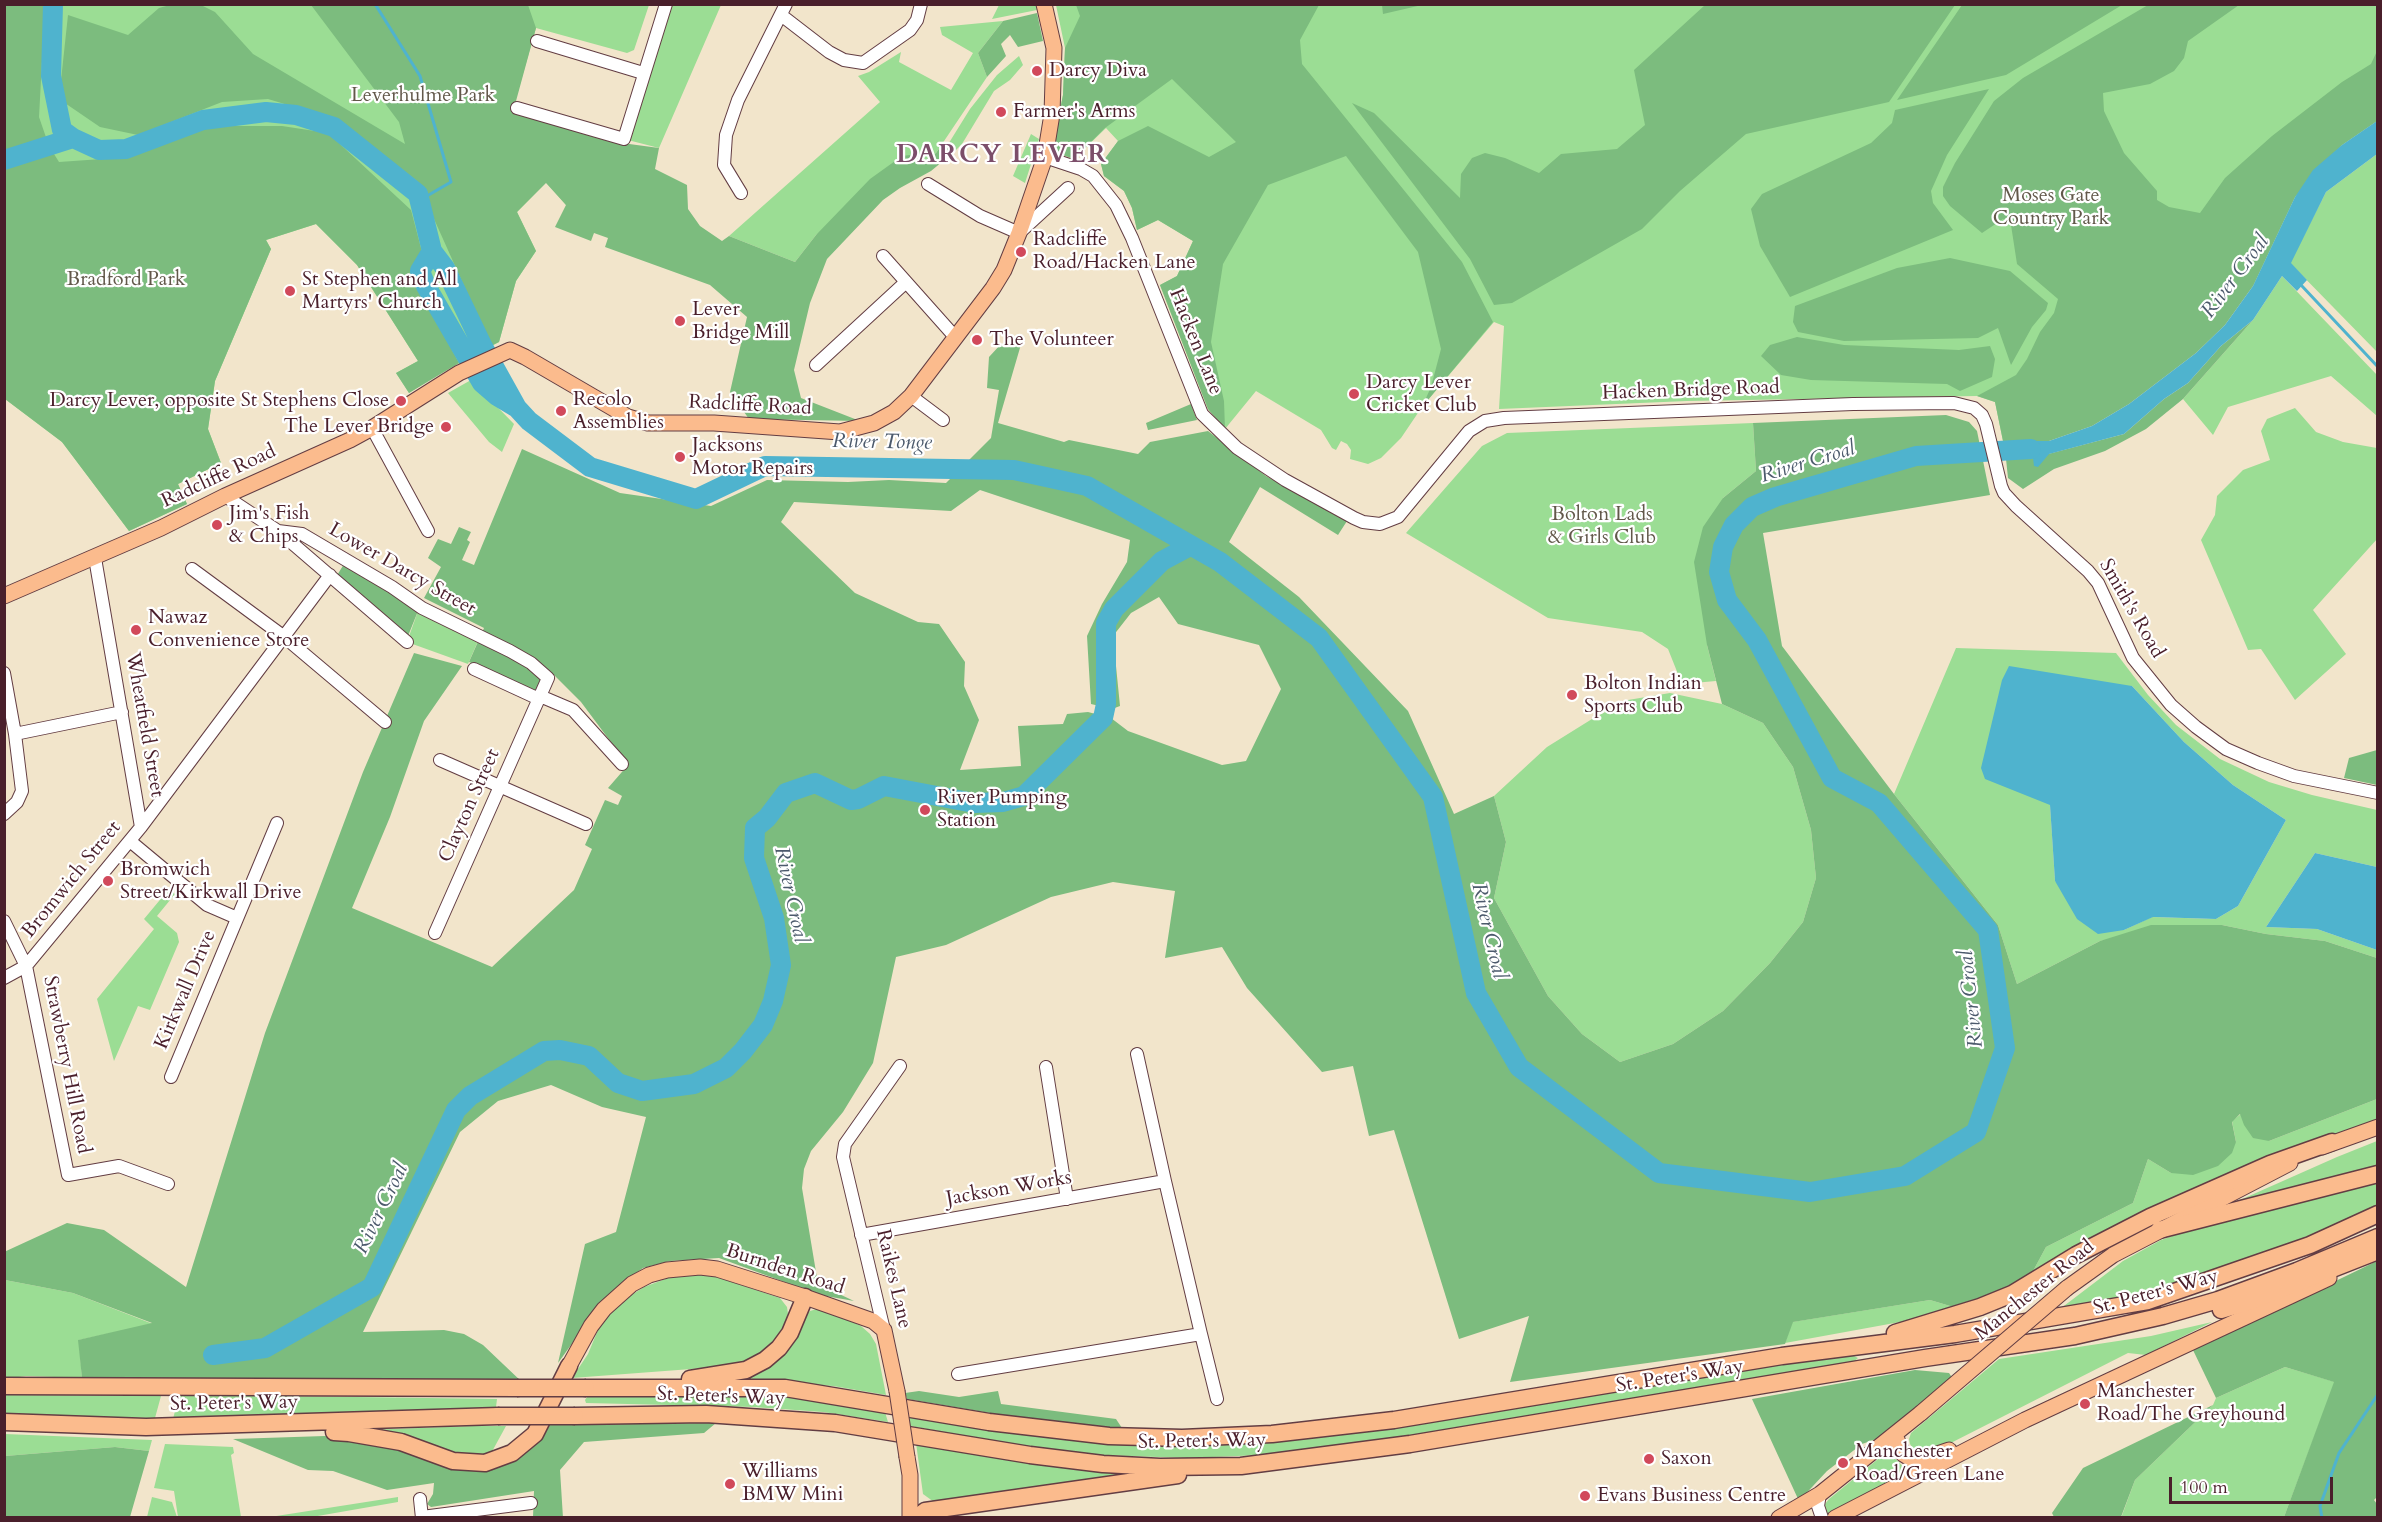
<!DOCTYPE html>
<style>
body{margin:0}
#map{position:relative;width:2382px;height:1522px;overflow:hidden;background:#f2e5cb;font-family:Cardo,serif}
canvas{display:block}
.frame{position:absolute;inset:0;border:6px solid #4a1f2b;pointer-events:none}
.scale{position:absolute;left:2169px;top:1477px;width:164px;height:27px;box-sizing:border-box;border:3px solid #4a1f2b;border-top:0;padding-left:8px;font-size:18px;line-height:21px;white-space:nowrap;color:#4a1f2b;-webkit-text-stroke:4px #fff;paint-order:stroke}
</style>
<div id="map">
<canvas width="2382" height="1522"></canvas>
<div class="frame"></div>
<div class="scale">100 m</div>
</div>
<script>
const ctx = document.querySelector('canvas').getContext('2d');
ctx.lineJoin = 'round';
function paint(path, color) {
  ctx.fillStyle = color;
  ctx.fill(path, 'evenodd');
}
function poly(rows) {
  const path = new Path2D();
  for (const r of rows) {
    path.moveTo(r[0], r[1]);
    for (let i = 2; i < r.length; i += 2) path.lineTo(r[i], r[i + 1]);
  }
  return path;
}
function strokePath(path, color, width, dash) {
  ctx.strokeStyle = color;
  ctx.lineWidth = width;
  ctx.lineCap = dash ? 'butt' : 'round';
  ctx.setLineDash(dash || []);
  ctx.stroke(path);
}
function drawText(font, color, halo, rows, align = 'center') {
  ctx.font = font + ' Cardo,serif';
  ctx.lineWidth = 4.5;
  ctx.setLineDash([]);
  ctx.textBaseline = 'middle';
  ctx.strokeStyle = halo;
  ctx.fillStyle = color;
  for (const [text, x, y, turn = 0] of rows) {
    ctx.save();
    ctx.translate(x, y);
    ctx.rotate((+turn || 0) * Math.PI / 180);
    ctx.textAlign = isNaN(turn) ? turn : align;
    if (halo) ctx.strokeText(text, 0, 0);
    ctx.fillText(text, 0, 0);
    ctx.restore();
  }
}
const green = poly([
 [5,5,649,5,634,50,627,53,536,28,512,112,607,141,566,205,546,182,517,212,536,251,516,281,499,342,435,376,409,393,396,373,418,361,357,265,316,224,266,240,271,249,215,381,208,429,221,463,178,484,187,504,129,531,62,442,5,399],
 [668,5,721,5,659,148,624,139],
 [999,5,1036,5,1037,10,992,19],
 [1056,5,2377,5,2377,121,2342,145,2295,197,2253,286,2003,441,1995,402,1977,396,1687,401,1499,409,1504,326,1494,322,1422,407,1401,438,1381,458,1368,464,1350,459,1351,450,1347,444,1341,441,1336,450,1332,448,1321,430,1256,391,1225,429,1208,409,1160,285,1177,276,1193,241,1158,220,1137,230,1132,208,1124,191,1104,176,1101,164,1118,141,1106,128,1074,159,1052,151,1063,95,1065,48],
 [1003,21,978,53,987,77,936,153,922,162,915,162,816,235,795,262,729,236,880,102,858,76,869,72,901,52,899,62,951,90,973,53,942,35,940,27],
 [1019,56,1023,65,1010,80,994,91,962,144,954,152,947,146,970,109,997,75],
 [1031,134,1039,139,1025,183,1013,176],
 [2377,154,2377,352,2290,263,2326,192],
 [2282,276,2377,375,2377,416,2331,376,2228,407,2213,435,2183,399,2253,320],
 [471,380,514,424,502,452,489,442,448,393],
 [2295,408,2316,432,2343,442,2377,448,2378,538,2313,610,2346,654,2295,700,2261,649,2248,650,2201,540,2215,515,2217,496,2243,470,2270,460,2261,431,2267,419],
 [1753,423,1756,471,1723,498,1707,645,1716,681,1682,684,1668,649,1642,632,1548,618,1406,533,1482,446,1507,433],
 [418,611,478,641,468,664,407,642],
 [1956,648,2116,653,2148,695,2176,725,2220,759,2269,782,2312,795,2377,810,2377,867,2315,853,2266,927,2317,929,2377,950,2377,958,2325,941,2266,934,2222,925,2100,941,2017,984,1998,925,1894,794],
 [2132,686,2184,742,2233,785,2286,820,2238,906,2216,919,2152,917,2124,930,2055,881,2050,804],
 [1670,693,1722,704,1763,723,1793,767,1811,830,1816,878,1803,922,1770,963,1723,1011,1673,1044,1620,1062,1582,1034,1548,996,1494,898,1506,842,1494,796,1547,747,1592,719,1628,700],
 [169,889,175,894,157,916,177,933,179,942,150,1010,138,1006,114,1061,97,999,154,929,144,919],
 [2377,1099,2377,1120,2311,1142,2032,1273,2046,1247,2133,1203,2148,1159,2171,1173,2236,1142,2232,1121,2241,1114,2269,1141],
 [2377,1141,2377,1168,2231,1204,2337,1157],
 [2377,1180,2377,1207,2287,1246,2184,1283,2137,1295,2056,1312,2123,1261,2161,1240,2192,1229],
 [692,1273,714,1276,780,1298,787,1307,788,1314,784,1329,771,1346,754,1358,731,1366,572,1378,588,1354,600,1325,622,1301,644,1287,668,1278],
 [5,1280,73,1293,153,1324,79,1340,82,1378,26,1376,5,1379],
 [1930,1300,1957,1308,1922,1318,1785,1343,1792,1322],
 [817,1309,848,1320,861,1326,870,1334,876,1344,886,1395,833,1386,733,1380,810,1311],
 [2212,1322,2146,1355,2128,1353,1935,1451,1922,1453,1914,1450,1910,1444,1909,1439,1911,1433,1999,1359,2151,1336],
 [1852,1355,1858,1358,1851,1364,1398,1437,1263,1455,1187,1458,1099,1455,1035,1448,910,1426,907,1412,1191,1445],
 [2285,1367,2335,1382,2284,1517,2121,1518,2135,1480,2213,1405,2216,1398],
 [5,1395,161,1396,155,1418,5,1416],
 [179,1395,356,1397,497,1399,496,1407,446,1411,173,1419],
 [621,1395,782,1395,884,1409,888,1422,823,1412,753,1407,586,1403,585,1400,587,1397],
 [472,1426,506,1426,489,1457,470,1460,365,1430],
 [5,1434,152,1440,149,1451,115,1447,5,1456],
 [916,1443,1045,1465,1134,1472,934,1502,923,1494],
 [165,1444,233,1447,234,1453,231,1455,241,1517,178,1517,174,1491,154,1488],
 [1883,1455,1892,1457,1898,1461,1904,1468,1906,1476,1832,1513,1826,1513,1824,1510,1825,1504,1829,1499],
 [152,1497,172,1502,177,1517,147,1517],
 [398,1497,398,1502,312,1517,270,1517]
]);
const forest = poly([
 [5,4,45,5,39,117,49,146,59,162,116,158,204,126,282,126,328,133,411,210,422,252,412,277,459,363,409,393,396,373,418,361,357,265,316,224,266,240,271,249,215,381,208,429,221,463,178,484,187,504,129,531,62,442,5,399],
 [170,5,201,5,215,12,253,54,405,144,399,122,311,5,528,5,536,28,513,112,607,141,659,148,655,169,687,185,688,209,700,226,722,241,729,236,795,262,816,235,870,179,902,156,910,155,915,162,922,162,936,153,943,143,954,152,931,171,900,188,883,200,827,259,810,303,794,370,801,398,860,421,749,419,730,392,747,317,710,285,605,247,608,238,594,233,591,241,555,227,566,205,546,183,517,212,536,251,516,281,499,342,491,346,417,181,338,120,268,99,222,102,138,135,100,127,59,99,68,15,128,35,159,8],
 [1076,5,1319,5,1300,40,1302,64,1462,262,1493,322,1422,407,1431,387,1441,349,1418,252,1346,156,1268,185,1223,264,1211,342,1224,401,1225,429,1208,409,1160,285,1177,276,1193,241,1158,220,1137,230,1132,208,1124,191,1104,176,1101,164,1118,141,1148,126,1209,157,1236,142,1172,79,1105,128,1074,159,1052,151,1063,95,1065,48,1080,16],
 [1382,5,1382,4,1422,5,1383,14],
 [1705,5,1955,5,1889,102,1746,134,1680,191,1642,229,1512,303,1494,305,1470,259,1352,103,1374,113,1460,198,1461,174,1472,158,1485,153,1505,158,1539,173,1561,154,1617,149,1645,125,1634,70],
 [1962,5,1962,4,2122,5,2006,75,1897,100],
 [2148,5,2239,5,2188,41,2184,58,2174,71,2150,84,2103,93,2104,111,2124,153,2157,191,2157,200,2169,207,2200,213,2225,178,2272,136,2342,82,2371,64,2377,51,2377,121,2342,145,2295,197,2253,286,2225,325,2196,353,2129,404,2092,426,2049,441,2003,441,1995,402,1977,396,2016,375,2027,359,2040,332,2054,313,2058,299,2017,264,2011,225,2003,219,1982,233,1950,206,1943,196,1943,187,1955,163,1994,101,2023,78],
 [1037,13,1043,41,1018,47,1010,35,1001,44,1006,56,987,77,978,53,1003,21],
 [1989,89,1947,155,1931,191,1933,203,1953,230,1790,297,1760,246,1751,209,1762,194,1871,143,1892,123,1895,110],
 [1950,258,2010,271,2048,303,2046,310,2032,327,2011,365,1998,328,1978,338,1844,341,1798,332,1793,322,1795,306,1897,268],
 [2253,320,2183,399,2146,429,2105,451,2054,469,2023,489,2008,478,2006,459,2033,458,2124,434,2164,399,2188,383,2221,346],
 [1797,337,1844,345,1959,350,1990,346,1995,359,1992,377,1960,391,1947,384,1811,380,1781,375,1761,356,1770,345],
 [1022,341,998,423,1064,442,1069,440,1138,454,1150,442,1208,431,1266,476,1347,521,1338,535,1260,487,1229,542,1299,597,1408,711,1454,814,1494,796,1506,842,1494,898,1548,996,1582,1034,1620,1062,1673,1044,1723,1011,1770,963,1803,922,1816,878,1811,830,1793,767,1763,723,1722,704,1707,645,1694,562,1703,527,1723,498,1756,471,1753,423,1946,415,1969,422,1977,431,1990,495,1763,533,1782,646,1894,794,1998,925,2017,984,2100,941,2151,925,2222,925,2266,934,2325,941,2377,958,2377,1099,2269,1141,2253,1138,2244,1125,2240,1114,2232,1122,2236,1142,2232,1153,2218,1166,2193,1175,2171,1173,2148,1159,2133,1203,2046,1247,2032,1273,2002,1290,1957,1308,1930,1300,1793,1322,1785,1344,1510,1382,1529,1316,1459,1339,1394,1130,1369,1136,1353,1066,1322,1072,1247,988,1222,947,1165,958,1175,891,1113,882,1051,897,946,945,896,957,873,1063,843,1112,811,1151,804,1169,802,1188,818,1284,854,1301,820,1295,719,1258,670,1261,643,1268,623,1282,599,1306,558,1363,585,1244,616,1232,646,1117,602,1107,551,1085,498,1101,460,1132,363,1332,444,1330,464,1334,483,1345,523,1383,82,1378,78,1340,152,1323,73,1293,5,1280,4,1252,67,1223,104,1230,186,1287,265,1033,363,772,414,653,462,666,424,721,390,817,352,908,492,967,574,890,592,849,585,845,605,800,618,805,622,796,608,788,628,765,581,702,550,671,537,693,469,662,484,628,424,598,441,567,428,558,438,539,451,544,459,527,471,532,467,540,470,542,462,560,474,565,522,449,620,493,711,506,767,480,848,482,889,480,946,483,991,438,999,390,987,388,989,357,1001,344],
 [980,490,1130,540,1127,562,1102,604,1087,636,1091,704,1112,709,1120,706,1113,636,1131,613,1159,597,1178,624,1259,645,1281,689,1246,761,1222,765,1128,731,1111,718,1088,712,1067,714,1063,724,1018,726,1021,766,960,770,979,720,964,686,965,662,939,624,918,622,855,593,781,522,794,502,951,511],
 [1191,404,1197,420,1148,430,1146,423],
 [344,564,418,611,408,636,336,577],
 [2377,750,2377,785,2344,778,2349,758],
 [2377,1261,2378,1496,2374,1500,2377,1504,2377,1517,2284,1517,2334,1382,2285,1367,2216,1398,2193,1350],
 [1915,1370,1949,1373,1953,1379,1882,1437,1862,1444,1827,1471,1799,1501,1752,1399],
 [919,1391,959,1397,998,1391,1001,1404,1116,1419,1122,1428,1055,1424,907,1399,905,1393],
 [2213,1405,2135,1480,2121,1517,2054,1517,2052,1513,2083,1468],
 [716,1423,704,1433,584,1442,560,1470,563,1518,533,1517,534,1491,431,1507,427,1504,433,1494,434,1483,387,1490,333,1471,308,1470,233,1439,325,1436,348,1438,406,1451,457,1469,481,1471,499,1467,546,1425],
 [115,1447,149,1451,130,1517,5,1517,5,1456]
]);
const water = poly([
 [2377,121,2377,154,2326,192,2291,263,2307,280,2297,291,2282,276,2253,320,2221,346,2188,383,2164,399,2124,434,2049,454,2038,467,2034,466,2033,458,2006,459,2003,441,2049,441,2092,426,2129,404,2196,353,2225,325,2253,286,2295,197,2313,170,2342,145],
 [2009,666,2132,686,2184,742,2233,785,2286,820,2238,906,2216,919,2153,917,2124,930,2098,934,2077,919,2055,881,2050,805,1985,779,1981,768,2002,680],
 [2315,853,2377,867,2377,950,2317,929,2266,927]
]);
const stream = poly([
 [375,4,420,76,451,182,420,200],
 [2301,285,2378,367],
 [2378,1360,2378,1366],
 [2322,1518,2320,1506,2339,1453,2378,1394]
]);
const river = poly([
 [53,4,51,76,62,130,73,138],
 [4,160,73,138,99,150,126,149,203,120,266,112,296,115,334,127,418,194,432,251,445,268,482,345,517,408,529,421,590,467,696,499,765,466,1014,470,1087,486,1220,562,1319,638,1433,797,1476,993,1519,1067,1659,1173,1810,1192,1905,1176,1976,1132,2005,1048,1988,930,1879,803,1832,778,1757,640,1727,600,1719,572,1723,547,1734,525,1752,507,1775,497,1916,456,2031,449],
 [432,251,420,271,426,286,482,383,497,396,517,408],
 [213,1355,265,1348,372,1287,456,1110,470,1096,544,1051,560,1050,589,1056,618,1083,642,1091,694,1084,726,1068,743,1051,763,1025,773,1001,781,965,774,918,754,858,755,828,767,818,786,793,815,783,851,800,858,799,884,786,974,803,1003,802,1024,796,1103,718,1106,704,1106,623,1114,609,1162,561,1190,546]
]);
const minor = poly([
 [781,15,829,52,844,60,863,63,910,30,917,20,921,4],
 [537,41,643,73],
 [517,108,624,139,666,4],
 [1045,157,1081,169,1093,176,1116,205,1132,238,1202,414,1237,448,1285,480,1354,518,1363,522,1380,524,1398,517,1469,431,1485,421,1504,418,1853,404,1954,403,1974,408,1982,415,1986,424,2001,486,2004,493,2016,506,2088,571,2098,583,2133,658,2171,705,2196,727,2226,749,2258,763,2294,776,2378,793],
 [928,184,980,216,1019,233,1068,188],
 [741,193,724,165,726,135,738,100,786,4],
 [883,256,956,338],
 [816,365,906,282],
 [911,396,943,420],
 [372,428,428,531],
 [225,496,278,531,407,642],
 [278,531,302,534,392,587,422,608,510,651,531,663,548,678,435,933],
 [95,558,141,827],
 [192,569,283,636,385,722],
 [474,669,539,699],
 [4,673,15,734,22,791,17,802,4,814],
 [540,696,573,710,622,764],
 [15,734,122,712],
 [440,760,586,824],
 [130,841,207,905,237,918],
 [4,921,26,966,68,1175,119,1166,168,1184],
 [4,978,26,966,141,827,330,575],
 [1046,1067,1067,1199],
 [171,1077,277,823],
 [861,1235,1165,1181],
 [884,1330,843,1157,845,1144,900,1066],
 [1201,1334,1217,1399],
 [958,1374,1201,1334,1165,1181,1137,1054],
 [1820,1494,1818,1506,1822,1518],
 [420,1499,422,1518],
 [422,1517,531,1503]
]);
const major = poly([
 [4,596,161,528,225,496,350,440,372,428,459,373,510,350,525,357,628,417,648,423,714,423,840,432,874,423,894,412,911,396,993,288,1004,270,1019,233,1045,157,1052,114,1054,48,1044,4],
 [2322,1147,2378,1127],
 [2067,1288,2113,1255,2290,1163],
 [569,1366,591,1326,604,1309,632,1284,649,1275,667,1270,700,1267,717,1269,805,1297,873,1321,884,1330,897,1391],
 [1895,1435,1903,1454,1911,1459,1919,1460,1949,1450],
 [907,1457,910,1475,910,1518],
 [1779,1518,1820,1494,1921,1413],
 [1835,1518,2025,1420,2329,1278]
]);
const highway = poly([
 [2159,1230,2378,1174],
 [2221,1310,2251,1301,2378,1251],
 [1895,1333,1980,1307,2012,1294,2076,1255,2150,1217,2270,1164,2332,1142],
 [690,1379,746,1370,765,1360,779,1348,790,1333,805,1297],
 [4,1386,517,1388],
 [586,1388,785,1388,989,1422,1109,1436,1182,1438,1272,1434,1394,1420,1782,1356,1955,1334,2148,1301,2310,1245,2378,1214],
 [575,1416,706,1414,835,1423,1030,1455,1103,1464,1160,1467,1241,1466,1410,1444,1925,1358,2075,1336,2163,1316,2218,1300,2297,1271,2378,1237],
 [4,1422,146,1427,498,1416],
 [334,1432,349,1433,401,1442,453,1461,485,1463,512,1453,535,1434,569,1366],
 [916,1518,925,1511,939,1509,1178,1475]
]);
const majorBridge = poly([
 [897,1391,907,1457],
 [1921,1413,2067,1288]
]);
const highwayBridge = poly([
 [517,1388,586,1388],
 [498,1416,575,1416]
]);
const markers = [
 [1037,71,6,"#d1495b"],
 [1001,112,6,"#d1495b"],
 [1021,252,6,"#d1495b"],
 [290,291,6,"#d1495b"],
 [680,321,6,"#d1495b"],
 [977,340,6,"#d1495b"],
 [1354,394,6,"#d1495b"],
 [401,401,6,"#d1495b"],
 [561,411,6,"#d1495b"],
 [446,427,6,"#d1495b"],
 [680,457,6,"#d1495b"],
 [217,525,6,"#d1495b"],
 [136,630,6,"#d1495b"],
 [1572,695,6,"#d1495b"],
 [925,810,6,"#d1495b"],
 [108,881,6,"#d1495b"],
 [2085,1404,6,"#d1495b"],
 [1649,1459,6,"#d1495b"],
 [1843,1463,6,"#d1495b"],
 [730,1484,6,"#d1495b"],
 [1585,1496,6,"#d1495b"]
];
const poiNames = [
 ["Darcy Diva",1049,71],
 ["Farmer's Arms",1013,112],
 ["Radcliffe",1033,240],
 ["Road/Hacken Lane",1033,263],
 ["St Stephen and All",302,280],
 ["Martyrs' Church",302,303],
 ["Lever",692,310],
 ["Bridge Mill",692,333],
 ["The Volunteer",989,340],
 ["Darcy Lever",1366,383],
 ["Cricket Club",1366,406],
 ["Recolo",573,400],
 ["Assemblies",573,423],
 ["Darcy Lever, opposite St Stephens Close",389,401,"right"],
 ["The Lever Bridge",434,427,"right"],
 ["Jacksons",692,446],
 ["Motor Repairs",692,469],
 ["Jim's Fish",229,514],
 ["& Chips",229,537],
 ["Nawaz",148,618],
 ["Convenience Store",148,641],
 ["Bolton Indian",1584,684],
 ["Sports Club",1584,707],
 ["River Pumping",937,798],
 ["Station",937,821],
 ["Bromwich",120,870],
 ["Street/Kirkwall Drive",120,893],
 ["Manchester",2097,1392],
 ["Road/The Greyhound",2097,1415],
 ["Manchester",1855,1452],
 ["Road/Green Lane",1855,1475],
 ["Saxon",1661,1459],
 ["Williams",742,1472],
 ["BMW Mini",742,1495],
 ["Evans Business Centre",1597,1496]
];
const parkNames = [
 ["Leverhulme Park",423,96],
 ["Moses Gate",2051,196],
 ["Country Park",2051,219],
 ["Bradford Park",126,280],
 ["Bolton Lads",1602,515],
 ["& Girls Club",1602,538]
];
const streetNames = [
 ["Hacken Lane",1195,342,68],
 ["Hacken Bridge Road",1691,391,-2],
 ["Radcliffe Road",750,406,3],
 ["Radcliffe Road",219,477,-25],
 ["Lower Darcy Street",402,570,30],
 ["Smith's Road",2131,609,60],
 ["Wheatfield Street",144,725,80],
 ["Clayton Street",470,806,-66],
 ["Bromwich Street",72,880,-51],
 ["Kirkwall Drive",186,990,-67],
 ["Strawberry Hill Road",66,1065,79],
 ["Jackson Works",1009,1189,-10],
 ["Burnden Road",785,1270,18],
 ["Raikes Lane",893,1279,77],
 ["Manchester Road",2035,1291,-39],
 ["St. Peter's Way",2156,1293,-15],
 ["St. Peter's Way",1680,1377,-9],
 ["St. Peter's Way",721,1397,2],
 ["St. Peter's Way",234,1404,-1],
 ["St. Peter's Way",1202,1442,-1]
];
const waterNames = [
 ["River Croal",2236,277,-53],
 ["River Tonge",882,443,1],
 ["River Croal",1808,463,-17],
 ["River Croal",790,895,78],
 ["River Croal",1488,931,77],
 ["River Croal",1972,999,-96],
 ["River Croal",382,1209,-64]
];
const districtNames = [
 ["DARCY LEVER",1002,156]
];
paint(green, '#9bdd94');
paint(forest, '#7cbc7e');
paint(water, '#4fb3ce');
strokePath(stream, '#4fb3ce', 3);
strokePath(river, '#4fb3ce', 20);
strokePath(minor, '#633d43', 14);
strokePath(major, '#633d43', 17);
strokePath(highway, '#633d43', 19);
strokePath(minor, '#fff', 12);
strokePath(major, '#fbbb8d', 15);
strokePath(highway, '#fbbb8d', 16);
strokePath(majorBridge, '#633d43', 17, []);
strokePath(highwayBridge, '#633d43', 19, []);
strokePath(majorBridge, '#fbbb8d', 15);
strokePath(highwayBridge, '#fbbb8d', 16);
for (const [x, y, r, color] of markers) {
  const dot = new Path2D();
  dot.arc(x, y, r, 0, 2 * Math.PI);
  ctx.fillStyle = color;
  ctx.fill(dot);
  strokePath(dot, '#fff', 2);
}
drawText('20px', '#4a1f2b', '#fff', poiNames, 'left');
drawText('20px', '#62584a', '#fff', parkNames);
drawText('20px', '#4a1f2b', '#fff', streetNames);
drawText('italic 21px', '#4c5a6c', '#fff', waterNames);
ctx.letterSpacing = '1.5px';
drawText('bold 26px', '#7c4e6a', '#fff', districtNames);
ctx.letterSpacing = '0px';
</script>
